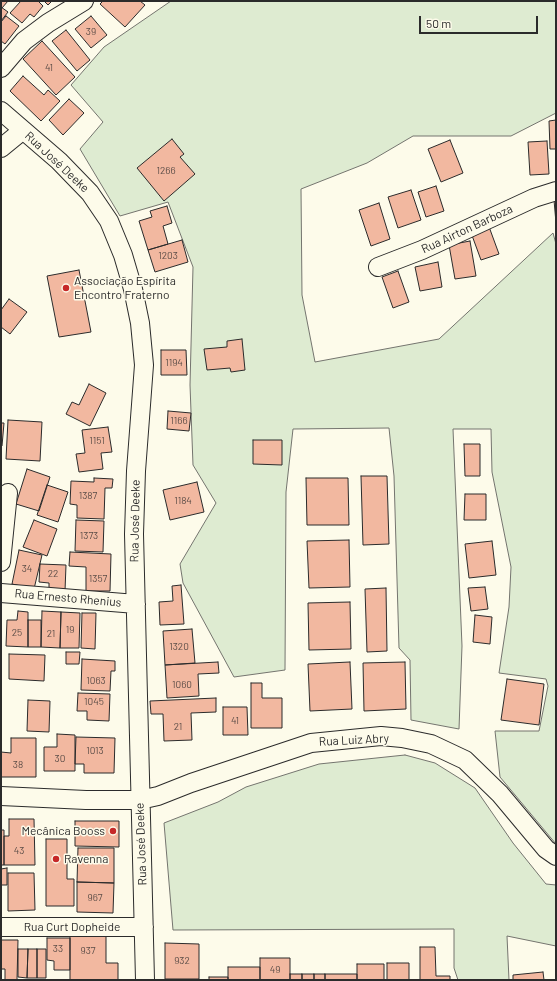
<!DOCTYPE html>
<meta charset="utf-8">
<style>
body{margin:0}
#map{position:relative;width:557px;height:981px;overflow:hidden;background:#fdfbea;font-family:Barlow,sans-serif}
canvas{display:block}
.frame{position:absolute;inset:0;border:2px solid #2b2b2b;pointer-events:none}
.scale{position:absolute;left:419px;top:16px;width:119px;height:18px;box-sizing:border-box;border:2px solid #2b2b2b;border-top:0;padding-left:5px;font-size:12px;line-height:14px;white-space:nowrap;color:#2b2b2b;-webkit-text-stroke:3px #fdfbea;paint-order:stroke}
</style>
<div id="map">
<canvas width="557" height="981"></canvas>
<div class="frame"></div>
<div class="scale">50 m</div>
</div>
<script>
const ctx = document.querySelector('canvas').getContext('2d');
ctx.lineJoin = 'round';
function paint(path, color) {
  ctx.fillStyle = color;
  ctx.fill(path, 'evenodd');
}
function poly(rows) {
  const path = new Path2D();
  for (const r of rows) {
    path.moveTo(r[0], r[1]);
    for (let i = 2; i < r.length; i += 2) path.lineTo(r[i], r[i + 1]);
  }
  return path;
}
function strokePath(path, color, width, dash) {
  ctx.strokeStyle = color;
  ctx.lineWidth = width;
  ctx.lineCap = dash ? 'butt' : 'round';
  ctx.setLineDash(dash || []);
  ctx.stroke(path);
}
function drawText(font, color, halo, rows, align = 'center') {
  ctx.font = font + ' Barlow,sans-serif';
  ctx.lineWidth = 3;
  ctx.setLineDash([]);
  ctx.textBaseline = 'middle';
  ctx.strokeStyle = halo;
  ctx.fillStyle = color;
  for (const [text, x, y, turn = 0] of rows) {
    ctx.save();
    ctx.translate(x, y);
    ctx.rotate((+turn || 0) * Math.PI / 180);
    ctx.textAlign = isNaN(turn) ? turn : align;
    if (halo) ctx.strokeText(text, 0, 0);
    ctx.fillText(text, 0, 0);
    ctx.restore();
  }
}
const green = poly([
 [171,1,556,1,556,113,511,136,413,136,367,163,301,189,302,295,315,362,439,339,553,233,556,244,556,844,500,777,495,731,539,731,548,686,546,679,499,673,509,607,511,567,492,472,491,429,453,429,462,646,459,729,411,720,410,660,399,648,394,476,389,428,293,429,286,492,285,670,234,677,183,583,180,564,216,503,193,465,190,385,193,267,168,202,120,216,80,149,103,122,71,85,104,47,171,1],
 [405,755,435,763,475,788,513,843,546,884,556,885,556,946,507,936,509,980,458,980,454,968,454,929,173,930,164,823,218,802,246,787,319,764,405,755]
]);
const building = poly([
 [1,1,8,1,2,8,1,7,1,1],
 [21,1,38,1,43,6,34,17,30,14,22,23,10,13,21,1],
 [44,1,52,1,48,5,44,1],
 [103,1,140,1,145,5,125,27,100,4,103,1],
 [1,7,8,12,1,21,1,7],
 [6,16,19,26,5,44,1,41,1,22,6,16],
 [91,16,107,35,91,48,75,29,91,16],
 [66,30,90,60,77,71,52,41,66,30],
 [42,41,75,77,56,95,23,59,42,41],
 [23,76,44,95,48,90,60,101,41,121,10,91,23,76],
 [69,99,84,113,63,135,49,120,69,99],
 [556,120,556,149,550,149,549,121,556,120],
 [172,139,184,154,180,157,195,174,164,201,137,168,172,139],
 [450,140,463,173,441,182,428,149,450,140],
 [547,141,549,174,530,175,528,142,547,141],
 [436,186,444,211,426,217,418,192,436,186],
 [411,190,421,220,398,228,388,197,411,190],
 [556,199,556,223,554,200,556,199],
 [379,203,390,239,371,246,359,210,379,203],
 [167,206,172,223,163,226,168,244,148,250,139,221,152,217,150,211,167,206],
 [488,224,499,254,481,260,470,230,488,224],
 [182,240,188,262,155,272,148,250,182,240],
 [470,241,476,276,455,279,449,245,470,241],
 [438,262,442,287,420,291,415,267,438,262],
 [79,270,91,332,59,337,47,276,79,270],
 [398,271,409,302,393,308,382,277,398,271],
 [9,299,27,312,10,334,1,327,1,310,9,299],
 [242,339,245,370,231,372,230,368,207,370,204,349,227,347,227,341,242,339],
 [161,350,186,350,187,375,161,375,161,350],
 [89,384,106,393,90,426,66,414,72,402,79,405,89,384],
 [168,411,191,413,189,431,167,429,168,411],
 [8,420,42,422,40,461,6,459,8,420],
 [1,423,4,423,2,446,1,446,1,423],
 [108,427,112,452,101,453,103,469,79,472,76,454,85,453,82,430,108,427],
 [253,440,282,440,282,465,253,464,253,440],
 [464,444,480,444,480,476,465,476,464,444],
 [27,469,50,477,39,511,16,504,27,469],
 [361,476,387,476,389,544,363,545,361,476],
 [94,478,113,479,112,488,105,488,104,519,77,518,77,505,70,504,71,481,94,482,94,478],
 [306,478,348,478,349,525,307,525,306,478],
 [197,482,204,512,170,520,163,490,197,482],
 [47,485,68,492,58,522,37,515,47,485],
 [465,494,486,494,486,520,464,520,465,494],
 [34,520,57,529,47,556,23,547,34,520],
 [76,520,104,521,103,552,75,551,76,520],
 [349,540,350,587,309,588,307,541,349,540],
 [492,541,496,575,469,578,465,544,492,541],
 [19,550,42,555,34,589,12,584,19,550],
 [70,552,111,554,110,591,86,591,86,567,69,566,70,552],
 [40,564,66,565,65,591,49,590,49,583,39,582,40,564],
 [181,585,184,624,160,625,159,602,173,601,172,586,181,585],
 [485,587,488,609,471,611,468,588,485,587],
 [386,588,387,651,367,652,365,589,386,588],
 [350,602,351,649,309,650,308,603,350,602],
 [18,611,28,612,28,647,6,646,7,620,17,620,18,611],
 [42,611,61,612,60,648,41,647,42,611],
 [61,612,80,613,79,648,60,648,61,612],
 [82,613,96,613,95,649,81,648,82,613],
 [475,615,492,617,490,644,473,642,475,615],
 [28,620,41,620,41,647,28,647,28,620],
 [192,629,195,663,165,665,163,631,192,629],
 [66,652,80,652,79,664,66,664,66,652],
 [9,654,45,655,44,681,9,679,9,654],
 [82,659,115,661,115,671,111,671,110,691,81,690,82,659],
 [218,662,219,673,198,674,199,696,167,698,165,665,218,662],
 [350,662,352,709,310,711,308,664,350,662],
 [405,662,406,709,364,711,363,663,405,662],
 [507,679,544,684,539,725,501,720,507,679],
 [251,683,262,683,262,698,282,698,282,728,251,728,251,683],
 [78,693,110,694,109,721,87,720,87,711,77,711,78,693],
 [216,698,216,712,191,713,192,740,164,741,163,714,151,714,150,701,216,698],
 [28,700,50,701,49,732,27,731,28,700],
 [223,707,247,707,248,735,223,735,223,707],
 [57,734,75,735,75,771,44,771,44,747,57,747,57,734],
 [76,737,115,738,114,773,84,773,84,764,75,764,76,737],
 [11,738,36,738,36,777,1,777,1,752,11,753,11,738],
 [9,819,34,819,35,865,4,865,4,836,9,836,9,819],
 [75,821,119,821,119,847,75,846,75,821],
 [1,830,4,830,4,865,1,865,1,830],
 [46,839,67,839,67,879,74,879,74,906,46,906,46,839],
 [78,848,114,848,114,883,77,882,78,848],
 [7,868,7,885,1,885,1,869,7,868],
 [8,873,34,873,35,910,8,911,8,873],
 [77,882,114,883,113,913,77,912,77,882],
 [70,933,106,933,106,963,118,963,118,980,70,980,70,933],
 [47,938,70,938,70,970,54,970,54,961,47,960,47,938],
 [1,940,18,940,17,980,5,980,5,969,1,969,1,940],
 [165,943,199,944,199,979,165,979,165,943],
 [420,947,435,947,436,976,450,976,450,980,420,980,420,947],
 [18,949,28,949,27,978,18,977,18,949],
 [28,949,37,949,37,978,27,978,28,949],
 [37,949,46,949,46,978,37,978,37,949],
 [260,958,290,958,290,980,260,980,260,958],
 [387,963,409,963,409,980,387,980,387,963],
 [357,964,384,964,384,980,357,980,357,964],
 [228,967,260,967,260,980,228,980,228,967],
 [543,972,544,980,513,980,513,975,543,972],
 [290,974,302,974,302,980,290,980,290,974],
 [302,974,314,974,314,980,302,980,302,974],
 [314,974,325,974,325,980,314,980,314,974],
 [325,974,357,974,357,980,325,980,325,974],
 [209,977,228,977,228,980,209,980,209,977]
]);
const minor = poly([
 [1,68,24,41,48,23,84,1],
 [1,111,59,161,90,193,109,221,123,255,133,289,140,323,144,365,136,471,134,534,145,980],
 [1,148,23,130],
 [378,267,422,250,534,198,556,191],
 [1,562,8,493],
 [1,593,136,604],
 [1,796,86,800,140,800,158,796,191,783,311,743,381,736,402,738,431,744,465,760,500,794,546,849,556,856],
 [1,927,144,927]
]);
const markers = [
 [66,288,4,"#c62828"],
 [113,831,4,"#c62828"],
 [56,859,4,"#c62828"]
];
const numberNames = [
 ["39",91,32],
 ["41",49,68],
 ["1266",166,171],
 ["1203",168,256],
 ["1194",174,363],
 ["1166",179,421],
 ["1151",97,441],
 ["1387",88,496],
 ["1184",183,501],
 ["1373",89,536],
 ["34",27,569],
 ["22",53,574],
 ["1357",98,579],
 ["19",70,630],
 ["25",17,633],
 ["21",51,634],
 ["1320",179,647],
 ["1063",96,681],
 ["1060",182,685],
 ["1045",94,702],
 ["41",235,721],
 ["21",178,727],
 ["1013",95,751],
 ["30",60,759],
 ["38",18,765],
 ["43",19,851],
 ["967",95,898],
 ["33",58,949],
 ["937",88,951],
 ["932",182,961],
 ["49",275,970]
];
const streetNames = [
 ["Rua José Deeke",57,162,43],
 ["Rua Airton Barboza",467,229,-25],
 ["Rua José Deeke",135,521,-89],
 ["Rua Ernesto Rhenius",68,598,5],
 ["Rua Luiz Abry",354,740,-3],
 ["Rua José Deeke",141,844,-92],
 ["Rua Curt Dopheide",72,927]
];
const poiNames = [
 ["Associação Espírita",74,281],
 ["Encontro Fraterno",74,295],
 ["Mecânica Booss",105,831,"right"],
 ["Ravenna",64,859]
];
paint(green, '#deebd1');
strokePath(green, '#74746e', 1);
paint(building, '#f2b8a0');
strokePath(building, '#2b2b2b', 1);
strokePath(minor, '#2b2b2b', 20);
strokePath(minor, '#fdfbea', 18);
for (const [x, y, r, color] of markers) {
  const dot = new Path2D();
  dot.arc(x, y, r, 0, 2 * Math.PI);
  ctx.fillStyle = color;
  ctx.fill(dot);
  strokePath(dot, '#fdfbea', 1.5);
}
drawText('10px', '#5d4e48', null, numberNames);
drawText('12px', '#2b2b2b', '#fdfbea', streetNames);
drawText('12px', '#2b2b2b', '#fdfbea', poiNames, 'left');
</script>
